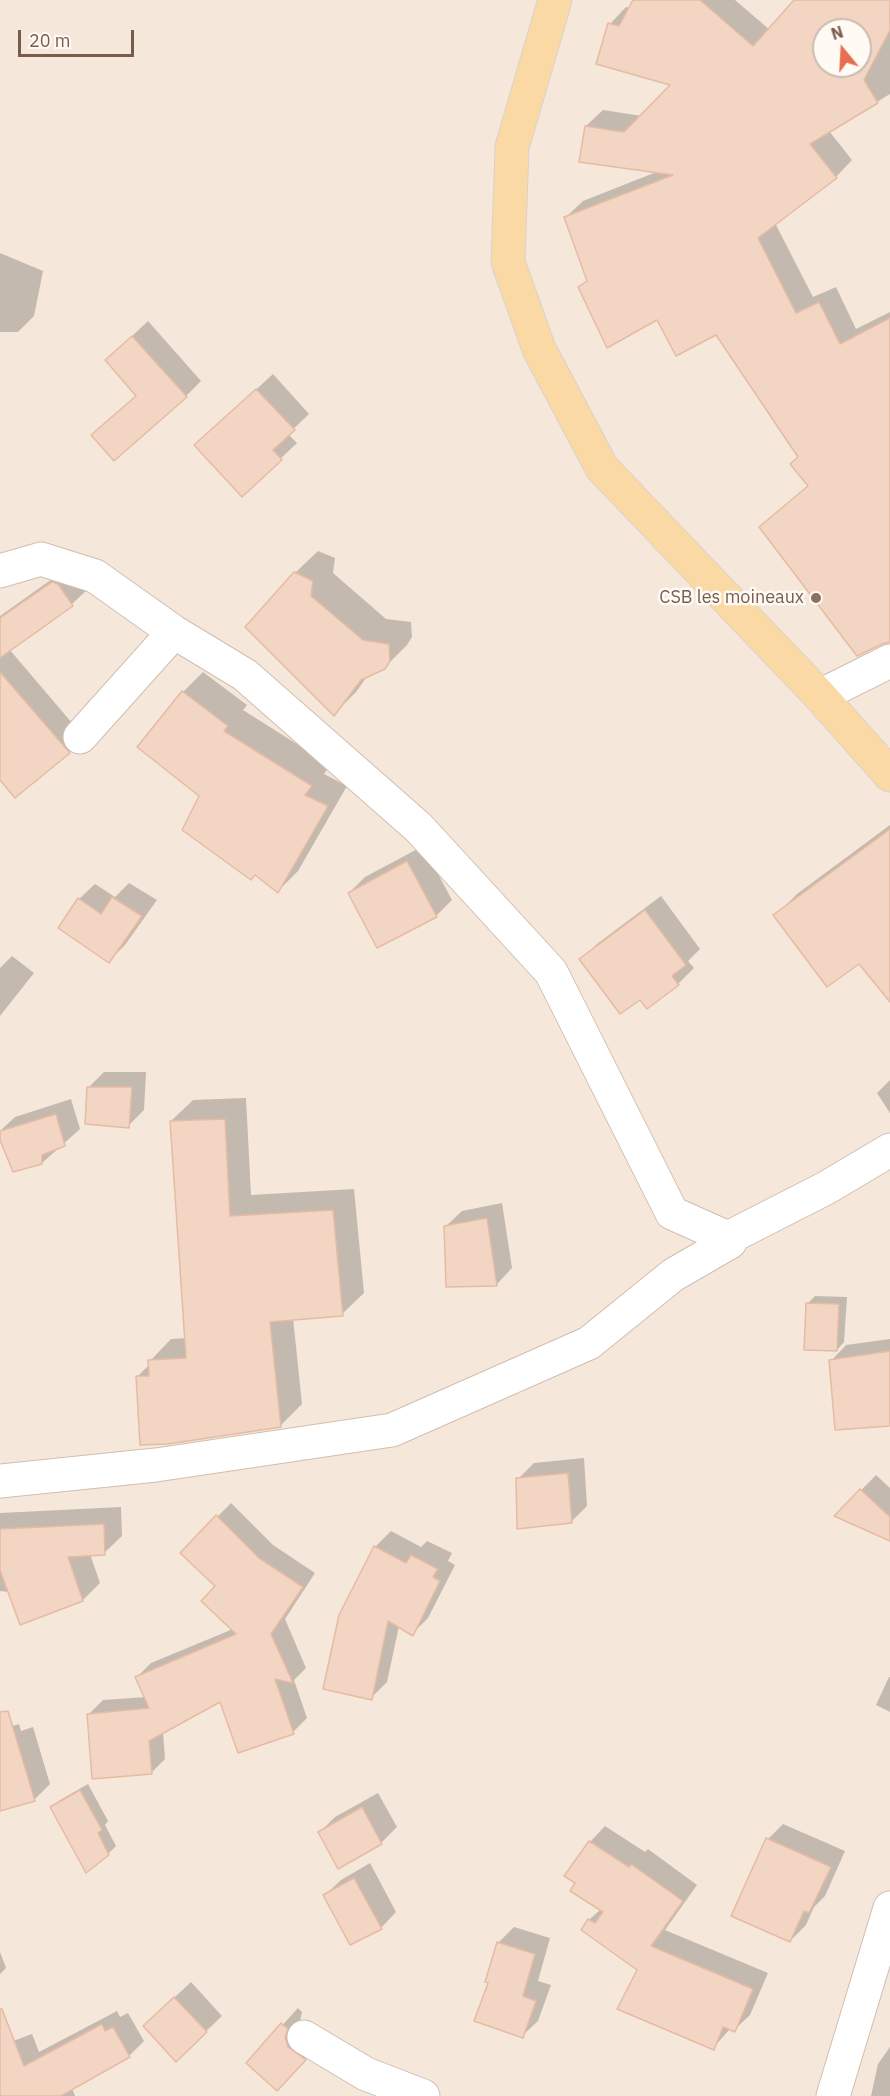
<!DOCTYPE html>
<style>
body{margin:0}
#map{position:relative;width:890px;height:2096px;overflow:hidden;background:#fdf6ec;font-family:"IBM Plex Sans",sans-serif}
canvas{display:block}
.north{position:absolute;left:812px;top:18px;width:60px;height:60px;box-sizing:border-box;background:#fffaf3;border:2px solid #cabbb1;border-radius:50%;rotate:342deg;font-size:16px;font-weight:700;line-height:24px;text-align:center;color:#7a5c4d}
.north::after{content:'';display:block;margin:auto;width:21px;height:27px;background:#e76f51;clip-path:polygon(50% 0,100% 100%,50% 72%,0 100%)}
.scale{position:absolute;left:18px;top:30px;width:116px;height:27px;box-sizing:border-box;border:3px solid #7a5c4d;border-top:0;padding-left:8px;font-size:18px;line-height:21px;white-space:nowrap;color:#7a5c4d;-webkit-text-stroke:4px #fffaf3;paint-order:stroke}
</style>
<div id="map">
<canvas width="890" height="2096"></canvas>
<div class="north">N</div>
<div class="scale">20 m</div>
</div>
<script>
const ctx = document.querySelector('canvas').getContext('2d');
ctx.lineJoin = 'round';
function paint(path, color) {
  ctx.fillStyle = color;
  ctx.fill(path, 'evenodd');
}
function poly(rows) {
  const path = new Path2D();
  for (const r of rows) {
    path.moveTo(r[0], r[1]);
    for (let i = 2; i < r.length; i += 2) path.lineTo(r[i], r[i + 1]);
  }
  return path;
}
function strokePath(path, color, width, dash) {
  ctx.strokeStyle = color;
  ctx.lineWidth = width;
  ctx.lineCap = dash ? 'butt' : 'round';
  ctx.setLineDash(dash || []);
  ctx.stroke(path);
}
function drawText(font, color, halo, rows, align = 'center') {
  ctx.font = font + ' "IBM Plex Sans",sans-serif';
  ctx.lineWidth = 5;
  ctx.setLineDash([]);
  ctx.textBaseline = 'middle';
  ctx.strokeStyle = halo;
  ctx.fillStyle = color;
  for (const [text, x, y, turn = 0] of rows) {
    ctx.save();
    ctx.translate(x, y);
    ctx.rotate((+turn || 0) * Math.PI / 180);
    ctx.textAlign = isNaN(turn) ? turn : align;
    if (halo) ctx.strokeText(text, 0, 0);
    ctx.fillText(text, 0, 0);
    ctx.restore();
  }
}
const residential = poly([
 [0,0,890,0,890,2096,0,2096],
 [824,30,860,30,860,66,824,66]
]);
const shadow = poly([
 [635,0,735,0,770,30,796,0,890,0,890,94,829,131,852,160,836,177,775,223,813,297,836,287,856,329,890,312,890,642,882,643,761,528,809,485,799,456,716,333,658,318,580,287,588,279,566,217,583,201,659,171,586,126,603,110,642,116,673,84,610,24,626,7,630,8],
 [824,30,860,30,860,66,824,66],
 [0,253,43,271,34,316,18,332,0,332],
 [148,321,201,381,186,396,93,435,137,395,107,360],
 [273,374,309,414,288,434,297,443,242,495,212,430],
 [318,551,335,558,333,573,386,619,411,622,412,637,407,645,384,668,368,675,356,692,334,714,295,573],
 [69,567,88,589,72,604,9,649,84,737,69,752,0,778,0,616],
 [203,672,247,705,243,710,330,765,324,774,347,786,298,871,278,891,255,874,201,795,139,747,183,692],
 [890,825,890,936,775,916,797,894],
 [423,846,452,900,436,916,349,893,365,877],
 [129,883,157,900,125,945,109,961,79,899,95,884,115,897],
 [661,896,700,949,688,961,694,968,678,984,641,997,581,959,597,944],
 [12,956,34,973,0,1016,0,968],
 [104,1072,146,1072,144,1110,128,1126,88,1088],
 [890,1080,890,1113,877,1093],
 [246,1098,251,1195,354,1189,364,1293,342,1314,293,1318,302,1404,280,1426,137,1377,150,1364,150,1361,171,1339,186,1338,171,1121,193,1100],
 [71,1099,80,1129,42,1163,0,1135,0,1131,15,1117],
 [502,1203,512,1268,497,1284,446,1226,462,1211],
 [815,1296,847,1297,844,1342,837,1350,807,1304],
 [890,1339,890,1425,831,1361,846,1345],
 [584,1458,587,1506,572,1521,518,1479,534,1463],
 [876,1475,890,1488,890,1539,837,1515],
 [231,1503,273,1545,315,1573,285,1619,306,1668,294,1680,307,1718,293,1732,221,1700,163,1732,165,1759,151,1773,89,1714,103,1700,146,1697,137,1677,151,1663,233,1629,217,1586,182,1553],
 [121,1507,122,1536,104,1553,90,1554,100,1583,83,1600,0,1591,0,1513],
 [391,1531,421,1547,427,1541,452,1553,448,1561,455,1565,428,1618,412,1634,399,1626,387,1682,371,1698,340,1616,375,1547],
 [889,1677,890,1677,890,1712,876,1705],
 [19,1724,21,1731,33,1727,50,1784,34,1800,0,1810,0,1730],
 [88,1784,108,1821,105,1825,116,1846,108,1854,52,1807,60,1800],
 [378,1793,397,1827,381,1843,319,1833,335,1817],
 [783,1824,845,1851,825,1896,814,1907,806,1925,790,1941,768,1839],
 [605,1826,645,1852,648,1849,697,1885,665,1930,768,1973,750,2015,734,2030,730,2029,713,2048,589,1920,601,1909,577,1883,566,1876,590,1842],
 [370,1863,396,1912,381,1928,325,1895,341,1880],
 [514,1927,550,1938,538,1981,551,1985,538,2021,522,2036,489,1982,498,1943],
 [0,1952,6,1968,0,1974],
 [191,1982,222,2016,176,2060,160,2011],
 [298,2008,302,2012,300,2021,303,2031,320,2043,292,2074,248,2063],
 [117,2011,120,2017,128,2013,144,2041,129,2056,72,2088,75,2096,0,2096,0,2026,5,2044,32,2034,39,2052],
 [890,2047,890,2096,871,2096,878,2064]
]);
const building = poly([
 [633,0,700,0,753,46,794,0,890,0,890,30,864,80,878,103,810,144,837,178,758,238,796,313,819,302,840,344,890,318,890,642,882,644,857,656,759,527,808,486,790,464,798,457,716,335,676,356,657,320,607,348,578,287,587,281,564,217,673,175,579,162,585,126,624,132,670,85,596,64,608,23,619,26,633,0],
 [824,30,860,30,860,66,824,66,824,30],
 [132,336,187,397,114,461,91,435,136,396,105,360,132,336],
 [256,389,295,430,273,450,282,460,242,497,194,445,256,389],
 [294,572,313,581,311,596,363,640,389,644,390,661,385,669,361,680,334,716,245,627,294,572],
 [52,582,58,584,73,606,0,658,0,618,52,582],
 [0,672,70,753,15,798,0,780,0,672],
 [182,691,228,726,224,731,312,786,305,795,328,806,278,893,255,875,251,880,182,830,199,796,137,747,182,691],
 [890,829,890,1002,859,964,827,987,773,915,890,829],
 [407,861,437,917,377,948,348,893,407,861],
 [112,897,142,916,109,963,58,928,78,898,101,914,112,897],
 [645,910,686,965,672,976,679,985,647,1009,640,1000,620,1014,579,959,645,910],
 [87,1087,132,1087,129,1128,85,1124,87,1087],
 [56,1114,65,1146,42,1155,42,1164,13,1172,0,1140,0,1131,56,1114],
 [225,1119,230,1216,333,1210,343,1316,270,1322,281,1427,168,1444,140,1445,136,1376,149,1376,148,1360,186,1358,170,1121,225,1119],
 [487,1218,497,1286,446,1287,444,1226,487,1218],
 [806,1303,839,1304,837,1351,804,1350,806,1303],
 [890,1351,890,1426,835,1430,829,1360,890,1351],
 [568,1473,572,1523,517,1529,516,1478,568,1473],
 [860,1489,890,1517,890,1541,834,1516,860,1489],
 [216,1515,259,1558,303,1587,271,1634,293,1683,275,1679,294,1734,238,1753,220,1702,149,1741,152,1774,92,1779,87,1714,149,1708,135,1677,236,1634,201,1601,215,1586,180,1553,216,1515],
 [104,1524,105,1555,68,1557,83,1601,20,1625,0,1570,0,1529,104,1524],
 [374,1546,406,1563,411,1555,438,1569,433,1577,440,1581,413,1636,388,1621,372,1700,323,1689,339,1615,374,1546],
 [8,1711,35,1801,0,1811,0,1712,8,1711],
 [80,1790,102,1830,98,1833,109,1855,86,1873,50,1807,80,1790],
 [362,1807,382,1844,338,1869,318,1832,362,1807],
 [766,1838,831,1867,809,1913,804,1911,790,1942,731,1916,766,1838],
 [589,1841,629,1867,631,1864,683,1901,651,1946,753,1989,735,2032,723,2027,714,2050,617,2009,637,1970,581,1930,588,1919,595,1923,603,1912,570,1891,575,1883,564,1876,589,1841],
 [354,1878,382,1929,350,1945,323,1895,354,1878],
 [497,1942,535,1954,523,1996,536,2001,523,2038,474,2021,488,1983,485,1982,497,1942],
 [174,1997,207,2032,176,2062,143,2026,174,1997],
 [0,2009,2,2009,24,2066,102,2024,105,2031,113,2027,130,2057,61,2096,0,2096,0,2009],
 [281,2023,288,2029,285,2037,288,2047,306,2060,277,2091,246,2063,281,2023]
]);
const minor = poly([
 [0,571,41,559,95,576,174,632,245,675,419,828,551,972,672,1213,728,1238],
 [820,696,890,661],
 [80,737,174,632],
 [0,1481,156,1465,392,1430,589,1343,673,1275,730,1242,728,1238,826,1188,890,1150],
 [304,2037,366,2074,423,2096],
 [833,2096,890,1908]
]);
const major = poly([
 [555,0,512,147,508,262,539,349,602,468,820,696,890,775]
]);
const markers = [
 [816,598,6,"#8d6e63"]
];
const educationNames = [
 ["CSB les moineaux",804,598]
];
paint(residential, '#f5e8da');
paint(shadow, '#0003');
paint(building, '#f3d5c3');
strokePath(building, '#e6bba3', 1.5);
strokePath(minor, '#d1beb0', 35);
strokePath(major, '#dad1cd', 35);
strokePath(minor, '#fff', 33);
strokePath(major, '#fbd9a5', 33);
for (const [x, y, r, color] of markers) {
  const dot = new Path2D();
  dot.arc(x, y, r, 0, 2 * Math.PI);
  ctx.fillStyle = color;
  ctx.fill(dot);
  strokePath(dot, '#fffaf3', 2);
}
drawText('18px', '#785e54', '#fffaf3', educationNames, 'right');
</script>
